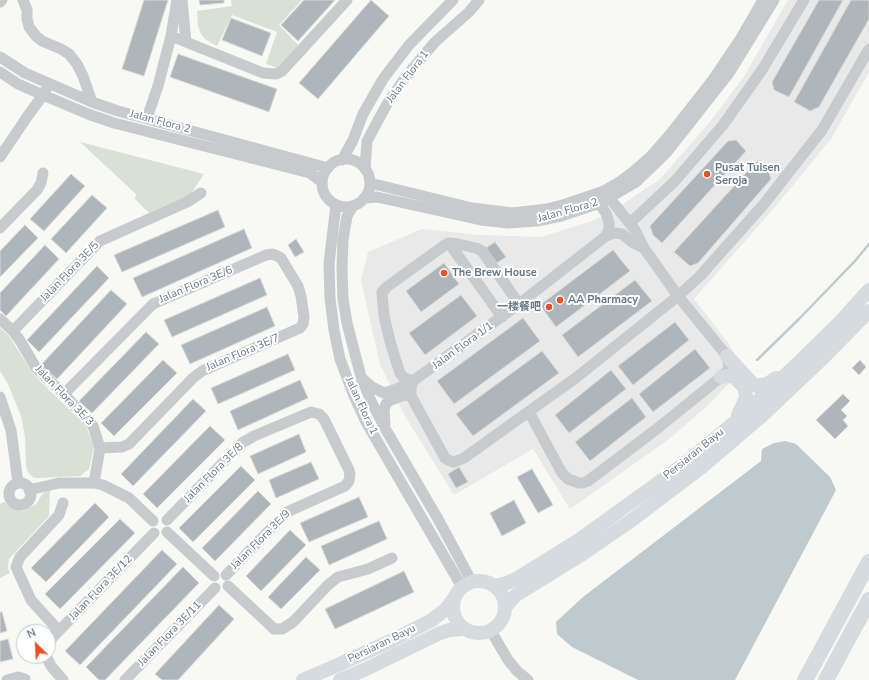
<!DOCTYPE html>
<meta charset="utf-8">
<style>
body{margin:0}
#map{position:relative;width:869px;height:680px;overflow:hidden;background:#f8f8f4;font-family:"Nunito Sans",sans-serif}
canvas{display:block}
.north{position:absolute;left:16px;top:624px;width:40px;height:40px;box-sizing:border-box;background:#fff;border:1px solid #c1c9cf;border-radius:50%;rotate:336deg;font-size:11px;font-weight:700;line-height:16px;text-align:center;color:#657887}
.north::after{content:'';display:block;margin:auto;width:14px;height:18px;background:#ea5022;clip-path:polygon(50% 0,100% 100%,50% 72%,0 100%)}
</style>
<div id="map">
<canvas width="869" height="680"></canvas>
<div class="north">N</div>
</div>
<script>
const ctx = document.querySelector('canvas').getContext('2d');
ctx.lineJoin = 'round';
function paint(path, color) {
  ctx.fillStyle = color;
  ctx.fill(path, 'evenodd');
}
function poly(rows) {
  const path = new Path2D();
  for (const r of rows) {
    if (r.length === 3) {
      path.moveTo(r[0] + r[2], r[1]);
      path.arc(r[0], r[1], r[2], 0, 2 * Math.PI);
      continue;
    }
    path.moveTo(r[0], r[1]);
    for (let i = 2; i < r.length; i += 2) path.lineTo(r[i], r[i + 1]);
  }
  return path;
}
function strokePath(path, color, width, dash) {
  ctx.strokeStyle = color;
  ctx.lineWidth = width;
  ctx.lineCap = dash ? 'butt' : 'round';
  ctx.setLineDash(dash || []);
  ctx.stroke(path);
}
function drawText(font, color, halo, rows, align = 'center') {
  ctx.font = font + ' "Nunito Sans","Noto Sans SC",sans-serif';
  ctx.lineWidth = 4;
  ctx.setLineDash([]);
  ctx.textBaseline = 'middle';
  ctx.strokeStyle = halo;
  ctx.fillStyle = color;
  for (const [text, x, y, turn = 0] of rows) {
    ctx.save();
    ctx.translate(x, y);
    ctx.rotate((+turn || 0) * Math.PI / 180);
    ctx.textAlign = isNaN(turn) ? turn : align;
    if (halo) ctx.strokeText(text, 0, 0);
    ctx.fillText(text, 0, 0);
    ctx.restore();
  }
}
const built = poly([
 [788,0,869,0,869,72,831,139,775,207,694,299,729,344,743,369,706,407,668,440,570,509,533,449,454,495,405,416,380,364,361,281,368,252,422,229,480,235,541,237,595,220,614,210,660,179,709,123,743,78]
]);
const green = poly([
 [231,0,302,0,279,25,301,48,289,61,277,68,266,64,277,32,232,15,217,46,205,39,201,34,198,26,197,11,232,6],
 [80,142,204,174,190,195,149,213,134,198,137,195],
 [0,328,9,336,33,374,82,422,87,429,94,447,89,469,80,476,39,478,34,478,28,472,26,467,25,437,21,416,8,384,0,371],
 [50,490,49,516,9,559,8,568,10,573,0,578,0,504,4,502,19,510,24,511,36,504,43,493]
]);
const water = poly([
 [785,441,796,444,830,477,836,490,735,680,638,680,572,647,557,634,556,622,583,597,761,461,762,449,774,443]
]);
const stream = poly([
 [757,360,799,319,855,261,869,244]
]);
const building = poly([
 [144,0,168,0,144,76,122,69,144,0],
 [199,0,224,0,224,3,200,5,199,0],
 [304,0,335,0,298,41,281,25,304,0],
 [371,0,389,16,318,99,299,83,371,0],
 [819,0,843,0,789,97,774,90,772,82,819,0],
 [851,0,869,0,869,19,819,107,810,111,794,102,851,0],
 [231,18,271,33,262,56,222,40,231,18],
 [178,54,277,89,269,112,170,77,178,54],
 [736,140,746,151,662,243,653,235,650,226,728,141,736,140],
 [757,161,769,172,771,179,698,263,690,266,674,252,757,161],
 [71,174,85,186,44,231,30,219,71,174],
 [92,195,107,208,66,253,51,239,92,195],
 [218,210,225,227,122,272,114,255,218,210],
 [25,225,38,238,0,277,0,251,25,225],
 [244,229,252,248,142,297,133,278,244,229],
 [296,239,304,252,295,257,288,245,296,239],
 [495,242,506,257,497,263,486,248,495,242],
 [45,245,59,259,6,316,0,310,0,293,45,245],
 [613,250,630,271,556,327,540,305,613,250],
 [444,263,459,284,421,312,406,291,444,263],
 [97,266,109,278,39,352,27,340,97,266],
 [260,278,267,295,172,337,164,320,260,278],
 [635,280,652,301,578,357,562,335,635,280],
 [111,290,127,304,57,379,41,365,111,290],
 [461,295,477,316,425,355,409,333,461,295],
 [267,307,275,326,190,364,181,345,267,307],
 [523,318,540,341,454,404,437,381,523,318],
 [675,322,689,340,633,385,618,366,675,322],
 [146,332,159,344,92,413,79,401,146,332],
 [695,349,710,368,653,412,639,394,695,349],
 [542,351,559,373,473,436,456,414,542,351],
 [288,354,295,370,218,404,211,388,288,354],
 [163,360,177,373,114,436,101,423,163,360],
 [860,360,866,367,859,375,852,368,860,360],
 [611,370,626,389,569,433,555,415,611,370],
 [300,380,308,398,238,430,230,411,300,380],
 [843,394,850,401,841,410,847,416,843,420,848,426,835,439,816,420,843,394],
 [632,398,646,417,590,461,575,442,632,398],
 [193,399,206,411,133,486,121,474,193,399],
 [210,426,225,440,157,508,143,494,210,426],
 [299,434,306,452,258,474,250,456,299,434],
 [311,462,319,479,276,498,269,480,311,462],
 [241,466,255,480,193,542,179,528,241,466],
 [459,467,468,482,456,488,448,474,459,467],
 [532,469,553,505,538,513,517,477,532,469],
 [258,491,271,504,215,561,202,548,258,491],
 [359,497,368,517,309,542,300,523,359,497],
 [514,500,526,523,502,536,490,513,514,500],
 [95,503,109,517,46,582,31,568,95,503],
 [120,519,135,533,60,609,45,594,120,519],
 [379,521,387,539,329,565,321,546,379,521],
 [290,530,306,545,261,591,246,576,290,530],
 [162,550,177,564,80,665,65,651,162,550],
 [306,557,320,570,281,609,268,597,306,557],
 [183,567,199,583,105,680,99,680,86,667,183,567],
 [404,571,414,592,335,629,325,609,404,571],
 [219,605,234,619,178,680,162,680,155,674,219,605],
 [0,612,2,612,7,631,0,633,0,612],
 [8,639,13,659,0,662,0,641,8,639]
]);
const minor = poly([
 [23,0,27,10,27,19,29,27,36,36,42,41,61,49,69,54,77,64,83,76,92,102],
 [182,0,186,42],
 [0,2,2,0],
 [171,36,263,73,276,74,282,71,347,0],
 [0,57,25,73,92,102,118,111,328,168],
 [0,72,18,84,43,95,88,114,114,123,310,173,322,182],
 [147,118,158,86,171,36,177,0],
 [0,157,27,117,43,95,46,89],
 [346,183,24],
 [342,160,353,140,363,114,383,79,409,45,453,0],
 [365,169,367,141,387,104,407,75,435,42,469,12,479,0],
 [370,183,472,208,513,213,547,209,566,204,604,191,621,181,633,172,651,156,672,132,712,81,741,38,763,0],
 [364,198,377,197,481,220,508,223,537,221,561,216,600,203,636,182,666,153,729,73,774,0],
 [596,199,606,213,609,223,609,229,606,236],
 [336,205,329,263,330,298,334,330,340,359,354,396,366,422,462,587],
 [353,206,347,216,343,240,342,268,343,299,347,323,361,377,371,401,386,430,438,519,472,582],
 [630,223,675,181,723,125,762,70,804,0],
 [0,228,37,190,41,183,43,173],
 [449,243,502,317],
 [0,319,13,331,21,342,36,368,64,394,93,426,100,448,94,483],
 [13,331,100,241,187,202,201,193],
 [363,379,372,387,384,393,397,389,413,381,519,304,606,236,614,233,622,234,632,242,644,248],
 [413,381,411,388,411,396,445,458,448,460,454,462,464,458,577,377,678,296,700,276,764,204,822,130,869,49],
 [413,381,403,377,400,373,395,358,390,341,384,316,382,292,388,286,445,245,449,243,458,244,476,248,482,251,519,304],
 [64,394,153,304,266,255,273,254,281,258,298,286,301,296,304,317,303,324,300,328,202,371,193,378,129,444,122,447,100,448],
 [0,397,11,430,18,483],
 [529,412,562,473,568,479,579,483,583,483,588,481,658,428,721,377,727,371,729,367,727,356,678,296,644,248,635,230,604,191],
 [385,424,384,410,386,404,389,401,404,395,410,396],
 [20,494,11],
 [29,490,59,483,94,483,103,485,129,498,153,521],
 [167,520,242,443,254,436,311,412,319,414,324,419,349,470,350,474,349,481,345,486,287,512,226,575],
 [167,532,214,576],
 [228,586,271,626,274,629,282,629,293,622,328,585,338,577,368,569,392,558],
 [59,631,31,600,16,567,20,557,59,515,63,503],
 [491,631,508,660,517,671,528,680],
 [48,644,53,637,154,533],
 [46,656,51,666,63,680],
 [7,680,18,677,25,679],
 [125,680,215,588]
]);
const major = poly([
 [727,356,752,383,756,386,767,384,776,378],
 [721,377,728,376,733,376,745,388,746,398,738,415],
 [479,607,26],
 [495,586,507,583,516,579,579,540,683,465,734,423,796,365,839,323,869,290],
 [506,606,516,595,584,553,632,520,702,467,764,414,822,359,869,311],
 [303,680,331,668,393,640,432,620,446,609,454,598],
 [340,680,364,670,438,634,449,630,463,629]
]);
const highway = poly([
 [805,680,869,562],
 [826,680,869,600]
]);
const markers = [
 [707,174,4,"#ea5022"],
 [444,273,4,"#ea5022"],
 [560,300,4,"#ea5022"],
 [549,307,4,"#ea5022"]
];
const streetNames = [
 ["Jalan Flora 1",408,77,-53],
 ["Jalan Flora 2",160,122,15],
 ["Jalan Flora 2",568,211,-16],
 ["Jalan Flora 3E/5",70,272,-46],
 ["Jalan Flora 3E/6",196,285,-23],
 ["Jalan Flora 1/1",463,346,-36],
 ["Jalan Flora 3E/7",243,353,-23],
 ["Jalan Flora 3E/3",64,396,46],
 ["Jalan Flora 1",361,406,65],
 ["Persiaran Bayu",694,454,-39],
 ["Jalan Flora 3E/8",214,473,-45],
 ["Jalan Flora 3E/9",261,540,-45],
 ["Jalan Flora 3E/12",101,588,-46],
 ["Jalan Flora 3E/11",170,634,-46],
 ["Persiaran Bayu",382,644,-26]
];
const poiNames = [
 ["Pusat Tuisen",715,168],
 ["Seroja",715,181],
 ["The Brew House",452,273],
 ["AA Pharmacy",568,300],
 ["一楼餐吧",541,307,"right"]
];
paint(built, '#e8e9e8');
paint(green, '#d9e0d5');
paint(water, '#bfcace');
strokePath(stream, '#bfcace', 2.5);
paint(building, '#aeb6bc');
strokePath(building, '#d9d9d7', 1);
strokePath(minor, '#c7cbce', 11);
strokePath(major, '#d6dbdf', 14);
strokePath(highway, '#d6dbdf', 16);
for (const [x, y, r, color] of markers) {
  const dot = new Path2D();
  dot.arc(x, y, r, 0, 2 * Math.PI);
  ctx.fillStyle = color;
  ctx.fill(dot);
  strokePath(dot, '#fff', 1.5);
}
drawText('11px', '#657887', '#fff', streetNames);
drawText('bold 11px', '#657887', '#fff', poiNames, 'left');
</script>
